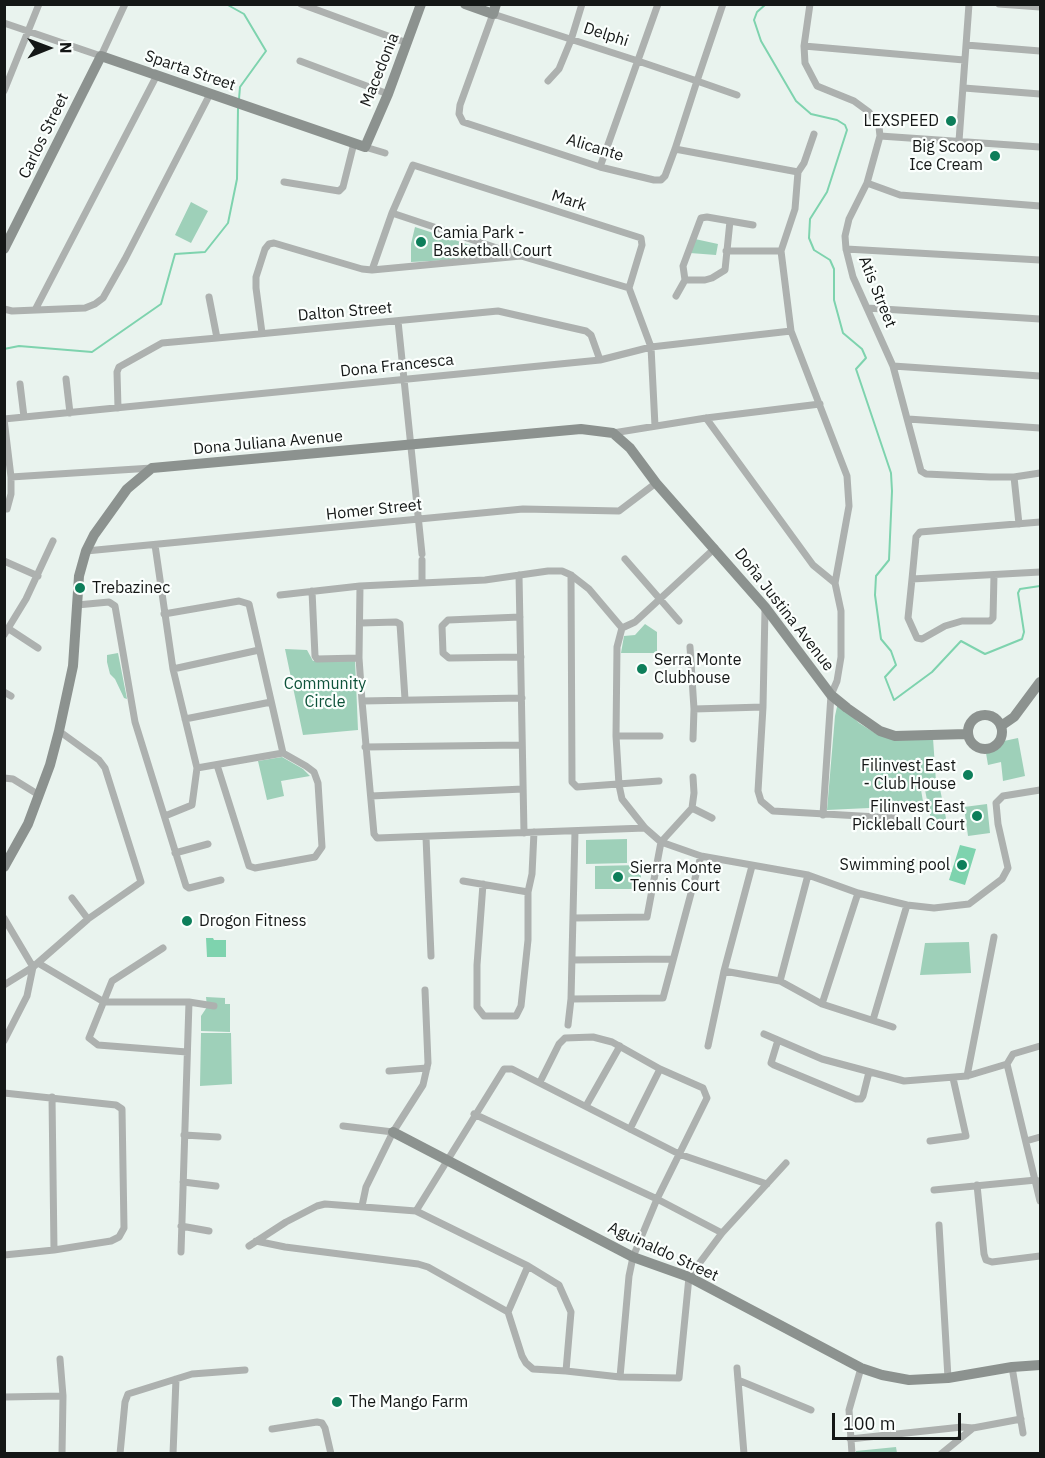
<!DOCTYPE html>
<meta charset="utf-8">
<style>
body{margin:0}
#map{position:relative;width:1045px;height:1458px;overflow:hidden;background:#e9f3ee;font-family:"IBM Plex Sans",sans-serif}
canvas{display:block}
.frame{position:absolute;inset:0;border:6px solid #141716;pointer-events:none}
.north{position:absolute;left:18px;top:18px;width:60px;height:60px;-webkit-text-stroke:4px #fbfffd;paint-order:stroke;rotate:89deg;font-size:16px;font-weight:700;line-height:24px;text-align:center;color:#141716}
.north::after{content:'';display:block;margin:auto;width:21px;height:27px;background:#141716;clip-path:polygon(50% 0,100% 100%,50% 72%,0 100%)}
.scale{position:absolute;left:832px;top:1413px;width:129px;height:27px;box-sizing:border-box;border:3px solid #141716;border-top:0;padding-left:8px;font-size:18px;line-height:21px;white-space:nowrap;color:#141716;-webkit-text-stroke:4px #fbfffd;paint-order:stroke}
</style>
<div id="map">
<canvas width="1045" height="1458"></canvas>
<div class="frame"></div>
<div class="north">N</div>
<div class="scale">100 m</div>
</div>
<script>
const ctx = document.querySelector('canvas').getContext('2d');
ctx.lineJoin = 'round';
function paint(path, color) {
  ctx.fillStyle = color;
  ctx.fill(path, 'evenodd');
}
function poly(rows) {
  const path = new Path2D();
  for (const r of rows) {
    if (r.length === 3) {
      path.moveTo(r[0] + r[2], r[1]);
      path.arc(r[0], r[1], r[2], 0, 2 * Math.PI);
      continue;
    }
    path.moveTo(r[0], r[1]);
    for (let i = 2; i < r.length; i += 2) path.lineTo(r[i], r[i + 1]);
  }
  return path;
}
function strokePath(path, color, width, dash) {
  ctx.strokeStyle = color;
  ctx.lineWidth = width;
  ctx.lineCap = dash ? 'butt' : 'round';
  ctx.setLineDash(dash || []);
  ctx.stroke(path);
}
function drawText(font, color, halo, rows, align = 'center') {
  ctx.font = font + ' "IBM Plex Sans",sans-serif';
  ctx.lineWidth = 4.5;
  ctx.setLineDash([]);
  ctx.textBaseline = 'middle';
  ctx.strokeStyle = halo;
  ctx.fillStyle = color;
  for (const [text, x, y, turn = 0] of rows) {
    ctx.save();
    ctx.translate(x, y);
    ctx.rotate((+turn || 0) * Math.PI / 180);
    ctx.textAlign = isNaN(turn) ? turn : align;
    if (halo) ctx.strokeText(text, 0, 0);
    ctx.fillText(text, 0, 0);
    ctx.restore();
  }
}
const green = poly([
 [191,202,208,211,191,243,175,235],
 [415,227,491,252,491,255,489,258,411,262,411,244],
 [695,239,718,244,716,255,690,253],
 [645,624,657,632,657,653,621,653,624,636,635,635],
 [285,649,307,650,313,661,355,660,358,730,303,735],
 [118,653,127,699,124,698,115,679,110,674,107,662,107,655],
 [838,702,859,723,878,735,933,738,936,782,920,784,925,813,869,808,827,810,835,716],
 [1018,738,1025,776,1003,781,1001,762,988,765,986,753,1004,741],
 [282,757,303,769,310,776,281,781,284,796,267,800,258,761],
 [939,784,948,828,933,830,924,785],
 [987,804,990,833,968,836,964,807],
 [627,839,627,863,586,864,586,840],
 [641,865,641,889,595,889,595,866],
 [969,942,971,973,920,975,925,943],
 [206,997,225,998,225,1004,230,1004,230,1032,201,1031,201,1016,207,1007],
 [201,1033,231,1033,232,1084,200,1086],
 [896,1447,897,1453,856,1453,856,1451]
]);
const water = poly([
 [960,845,976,849,965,885,949,880],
 [206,938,213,938,214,940,226,940,226,957,207,957]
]);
const stream = poly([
 [226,4,244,14,266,51,240,87,239,99],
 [766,4,757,12,754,20,761,41,796,101,811,114,837,120,845,125,847,130,827,192,810,219,809,238,814,250,830,260,834,269,834,300,843,333,862,349,866,358,856,369,891,473,892,491,889,560,876,576,875,595,881,639,891,651,896,665,885,677,894,700,932,672,961,641,985,654,1022,639,1024,632,1018,593,1020,589,1040,586],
 [4,349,19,346,92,352,161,304,175,254,205,252,228,223,237,179,238,108]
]);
const street = poly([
 [301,4,407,43],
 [723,4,697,81,675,149,665,176,661,180,654,180,600,167,463,122,459,114,460,105,493,14,638,61,697,81,737,95],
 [810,4,804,46,805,63,817,86,854,101,869,112,879,127,880,136,867,183,849,219,845,236,846,249,853,277,893,366,921,471,926,474,990,477,1014,477,1040,473],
 [999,4,1040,7],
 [4,23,101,56,125,4],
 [966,45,1040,51],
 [804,46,964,60],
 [300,61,388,94],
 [548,81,559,69,571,40,582,4],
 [964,88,1040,94],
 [4,91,39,4],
 [880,136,1040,147],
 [959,141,969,4],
 [365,147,385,153],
 [675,149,798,172,804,163,814,134],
 [600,167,658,4],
 [284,182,339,191,343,187,354,143],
 [867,183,900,195,1040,206],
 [392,213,521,256,629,288],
 [846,249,1040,260],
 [726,251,781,251,791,331,847,476,849,506,835,583,841,611,841,657,837,681,831,695,823,815],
 [781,251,795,209,798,172],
 [372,270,392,213,413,165,641,238,642,245,629,288,651,347,655,426],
 [685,280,705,280,712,278,725,270,730,221],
 [676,296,685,280,683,266,701,218,707,217,753,225],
 [209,297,217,338],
 [867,308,1040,319],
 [4,309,12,311,85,308,95,304,103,298,125,259,210,94],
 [35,310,157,75],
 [398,321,422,554],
 [262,333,256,288,256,277,265,249,269,244,274,243,362,269,372,270,521,256],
 [893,366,1040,376],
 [66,379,70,413],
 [20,384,24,417],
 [118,408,117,372,119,367,162,343,217,338,498,311,586,331,591,335,600,360],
 [706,418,813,565,835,583],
 [908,419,1040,428],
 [613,433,706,418,820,404],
 [11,477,152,468],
 [1014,477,1019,524],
 [7,509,11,494,11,477,4,419,600,360,651,347,791,331],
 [1040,522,920,532,916,537,912,579,1040,572],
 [155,545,173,669,197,768,192,805,165,816],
 [715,548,635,622,622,628,617,647,616,736,619,785,622,799,645,828,661,842,701,856,808,875,858,893,907,905,934,908,969,904,1002,879,1008,868,998,824,996,803,1003,796,1040,790],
 [86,551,523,509,619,511,656,483],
 [625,559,679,621],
 [4,561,38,576],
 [519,575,524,833],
 [571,575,572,782,577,787,659,781],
 [912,579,908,618,917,638,922,639,945,626,962,621,990,621,993,618,994,575],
 [422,582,422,560],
 [360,586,359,658,362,701,374,834,377,838,645,828],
 [312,591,315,656,317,659,359,658],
 [280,595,360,586,485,580,548,571,562,571,571,575,589,589,622,628],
 [77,605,109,602,115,606,135,722,186,886,189,888,221,880],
 [765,609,763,707,758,791,761,801,773,811,895,818],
 [164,614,239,601,249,604,283,753],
 [520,617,448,620,442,626,443,653,449,658,521,657],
 [361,623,396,622,400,624,405,699],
 [9,629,38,648],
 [4,635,26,599,53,541],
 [690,647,694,709,693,739],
 [173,669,259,650],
 [4,692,11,696],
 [362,701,522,698],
 [694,709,763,707],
 [185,719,271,702],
 [616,736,660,736],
 [365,747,522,745],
 [217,765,249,866,255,868,315,857,322,847,318,783,314,772,306,766,283,753],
 [197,768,283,753],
 [4,778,13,779,39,795],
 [371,796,523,789],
 [692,808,712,818],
 [426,837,431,956],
 [175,853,208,844],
 [463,881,528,892],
 [483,884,477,965,477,1007,484,1016,516,1016,521,1006,528,940,528,892,532,874,534,832],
 [72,898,88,919],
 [4,918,33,967],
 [573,918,647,917,661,842,692,808,694,793,693,777],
 [163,948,112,981,89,1038,98,1045,187,1052],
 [572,960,673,959],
 [38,963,104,1002,189,1002,214,1006],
 [724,971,780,981,822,1004,893,1027],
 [780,981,808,875],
 [4,985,33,967,88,919,141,882,105,768,99,760,59,731],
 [571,999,663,998,701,856],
 [822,1004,858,893],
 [873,1020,907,905],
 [568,1025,571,999,575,831],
 [764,1034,822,1059,904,1081,967,1076,1007,1064,1013,1054,1040,1046],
 [778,1040,771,1063,774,1065,856,1099,861,1099,863,1096,869,1072],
 [4,1041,27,996,33,967],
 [708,1046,724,971,752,866],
 [1007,1064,1040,1201],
 [389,1071,427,1068],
 [967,1076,994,937],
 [540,1082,559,1044,565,1038,593,1037,612,1042,660,1069,703,1088,707,1098,657,1199,633,1257,629,1276,620,1377],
 [4,1093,116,1105,122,1109,124,1228,119,1237,111,1241,54,1250,4,1255],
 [52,1097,54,1250],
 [586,1106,620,1046],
 [474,1114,657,1199,722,1233],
 [343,1126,393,1132],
 [630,1129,660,1069],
 [184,1135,218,1137],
 [930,1141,966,1136,953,1078],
 [1026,1141,1040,1137],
 [183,1182,216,1186],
 [977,1185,984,1254,986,1260,992,1262,1040,1256],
 [934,1190,1036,1180],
 [362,1206,366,1187,393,1132,423,1085,428,1063,425,990],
 [416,1211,504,1069,512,1069,679,1154,767,1184],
 [939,1225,948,1378],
 [181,1226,209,1231],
 [256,1241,285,1247,418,1264,428,1267,508,1312],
 [249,1246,286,1222,317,1206,325,1204,416,1211,528,1266,559,1285,571,1312,566,1371],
 [181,1252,189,1002],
 [508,1312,522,1356,526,1363,533,1369,566,1371,620,1377,679,1378,689,1277,722,1233,786,1163],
 [508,1312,528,1266],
 [60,1359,63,1396,62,1454],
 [1012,1367,1023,1433],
 [737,1368,744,1454],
 [738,1380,811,1410],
 [4,1397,63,1396],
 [272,1429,317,1422,322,1423,325,1428,331,1454],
 [850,1439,962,1427,973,1428,1021,1419],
 [120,1454,125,1402,128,1394,192,1374,245,1370],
 [173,1454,176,1379],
 [852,1454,849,1410,861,1368],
 [941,1454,973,1428]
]);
const secondary = poly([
 [465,4,493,14,496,4],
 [4,249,101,56,365,147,388,94,421,4],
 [985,732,17],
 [1001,726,1014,717,1040,682],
 [4,867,28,824,50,765,59,731,73,666,79,576,86,551,94,535,127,489,152,468,581,429,613,433,630,448,656,483,765,607,831,695,847,708,880,731,895,736,967,734],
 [393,1132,633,1257,689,1277,861,1368,882,1375,909,1380,948,1378,1012,1367,1040,1365]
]);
const markers = [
 [951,121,6,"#0d7e5a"],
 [995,156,6,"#0d7e5a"],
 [421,242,6,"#0d7e5a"],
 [80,588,6,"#0d7e5a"],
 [642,669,6,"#0d7e5a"],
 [968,775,6,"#0d7e5a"],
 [977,816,6,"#0d7e5a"],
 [962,865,6,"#0d7e5a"],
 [618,877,6,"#0d7e5a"],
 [187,921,6,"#0d7e5a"],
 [337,1402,6,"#0d7e5a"]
];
const streetNames = [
 ["Delphi",606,35,18],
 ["Macedonia",380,70,-68],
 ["Sparta Street",190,71,19],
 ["Carlos Street",44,136,-64],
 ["Alicante",595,148,17],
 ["Mark",569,201,18],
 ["Atis Street",877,292,68],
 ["Dalton Street",345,312,-5],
 ["Dona Francesca",397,366,-6],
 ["Dona Juliana Avenue",268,443,-5],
 ["Homer Street",374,510,-6],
 ["Doña Justina Avenue",784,610,52],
 ["Aguinaldo Street",663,1252,25]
];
const poiNames = [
 ["LEXSPEED",939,121,"right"],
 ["Big Scoop",983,147,"right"],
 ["Ice Cream",983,165,"right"],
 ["Camia Park -",433,233],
 ["Basketball Court",433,251],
 ["Trebazinec",92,588],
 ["Serra Monte",654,660],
 ["Clubhouse",654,678],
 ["Filinvest East",956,766,"right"],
 ["- Club House",956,784,"right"],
 ["Filinvest East",965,807,"right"],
 ["Pickleball Court",965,825,"right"],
 ["Swimming pool",950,865,"right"],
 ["Sierra Monte",630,868],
 ["Tennis Court",630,886],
 ["Drogon Fitness",199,921],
 ["The Mango Farm",349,1402]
];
const parkNames = [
 ["Community",325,684],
 ["Circle",325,702]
];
paint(green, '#9ed0b9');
paint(water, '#7ed3ae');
strokePath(stream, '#7ed3ae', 2);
strokePath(street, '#adb1af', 7);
strokePath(secondary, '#8c928f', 10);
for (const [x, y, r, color] of markers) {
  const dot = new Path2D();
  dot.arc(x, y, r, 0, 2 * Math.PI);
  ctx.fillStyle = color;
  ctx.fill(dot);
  strokePath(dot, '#fbfffd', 2);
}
drawText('16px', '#141716', '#fbfffd', streetNames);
drawText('16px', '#141716', '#fbfffd', poiNames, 'left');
drawText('16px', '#0d523a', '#fbfffd', parkNames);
</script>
